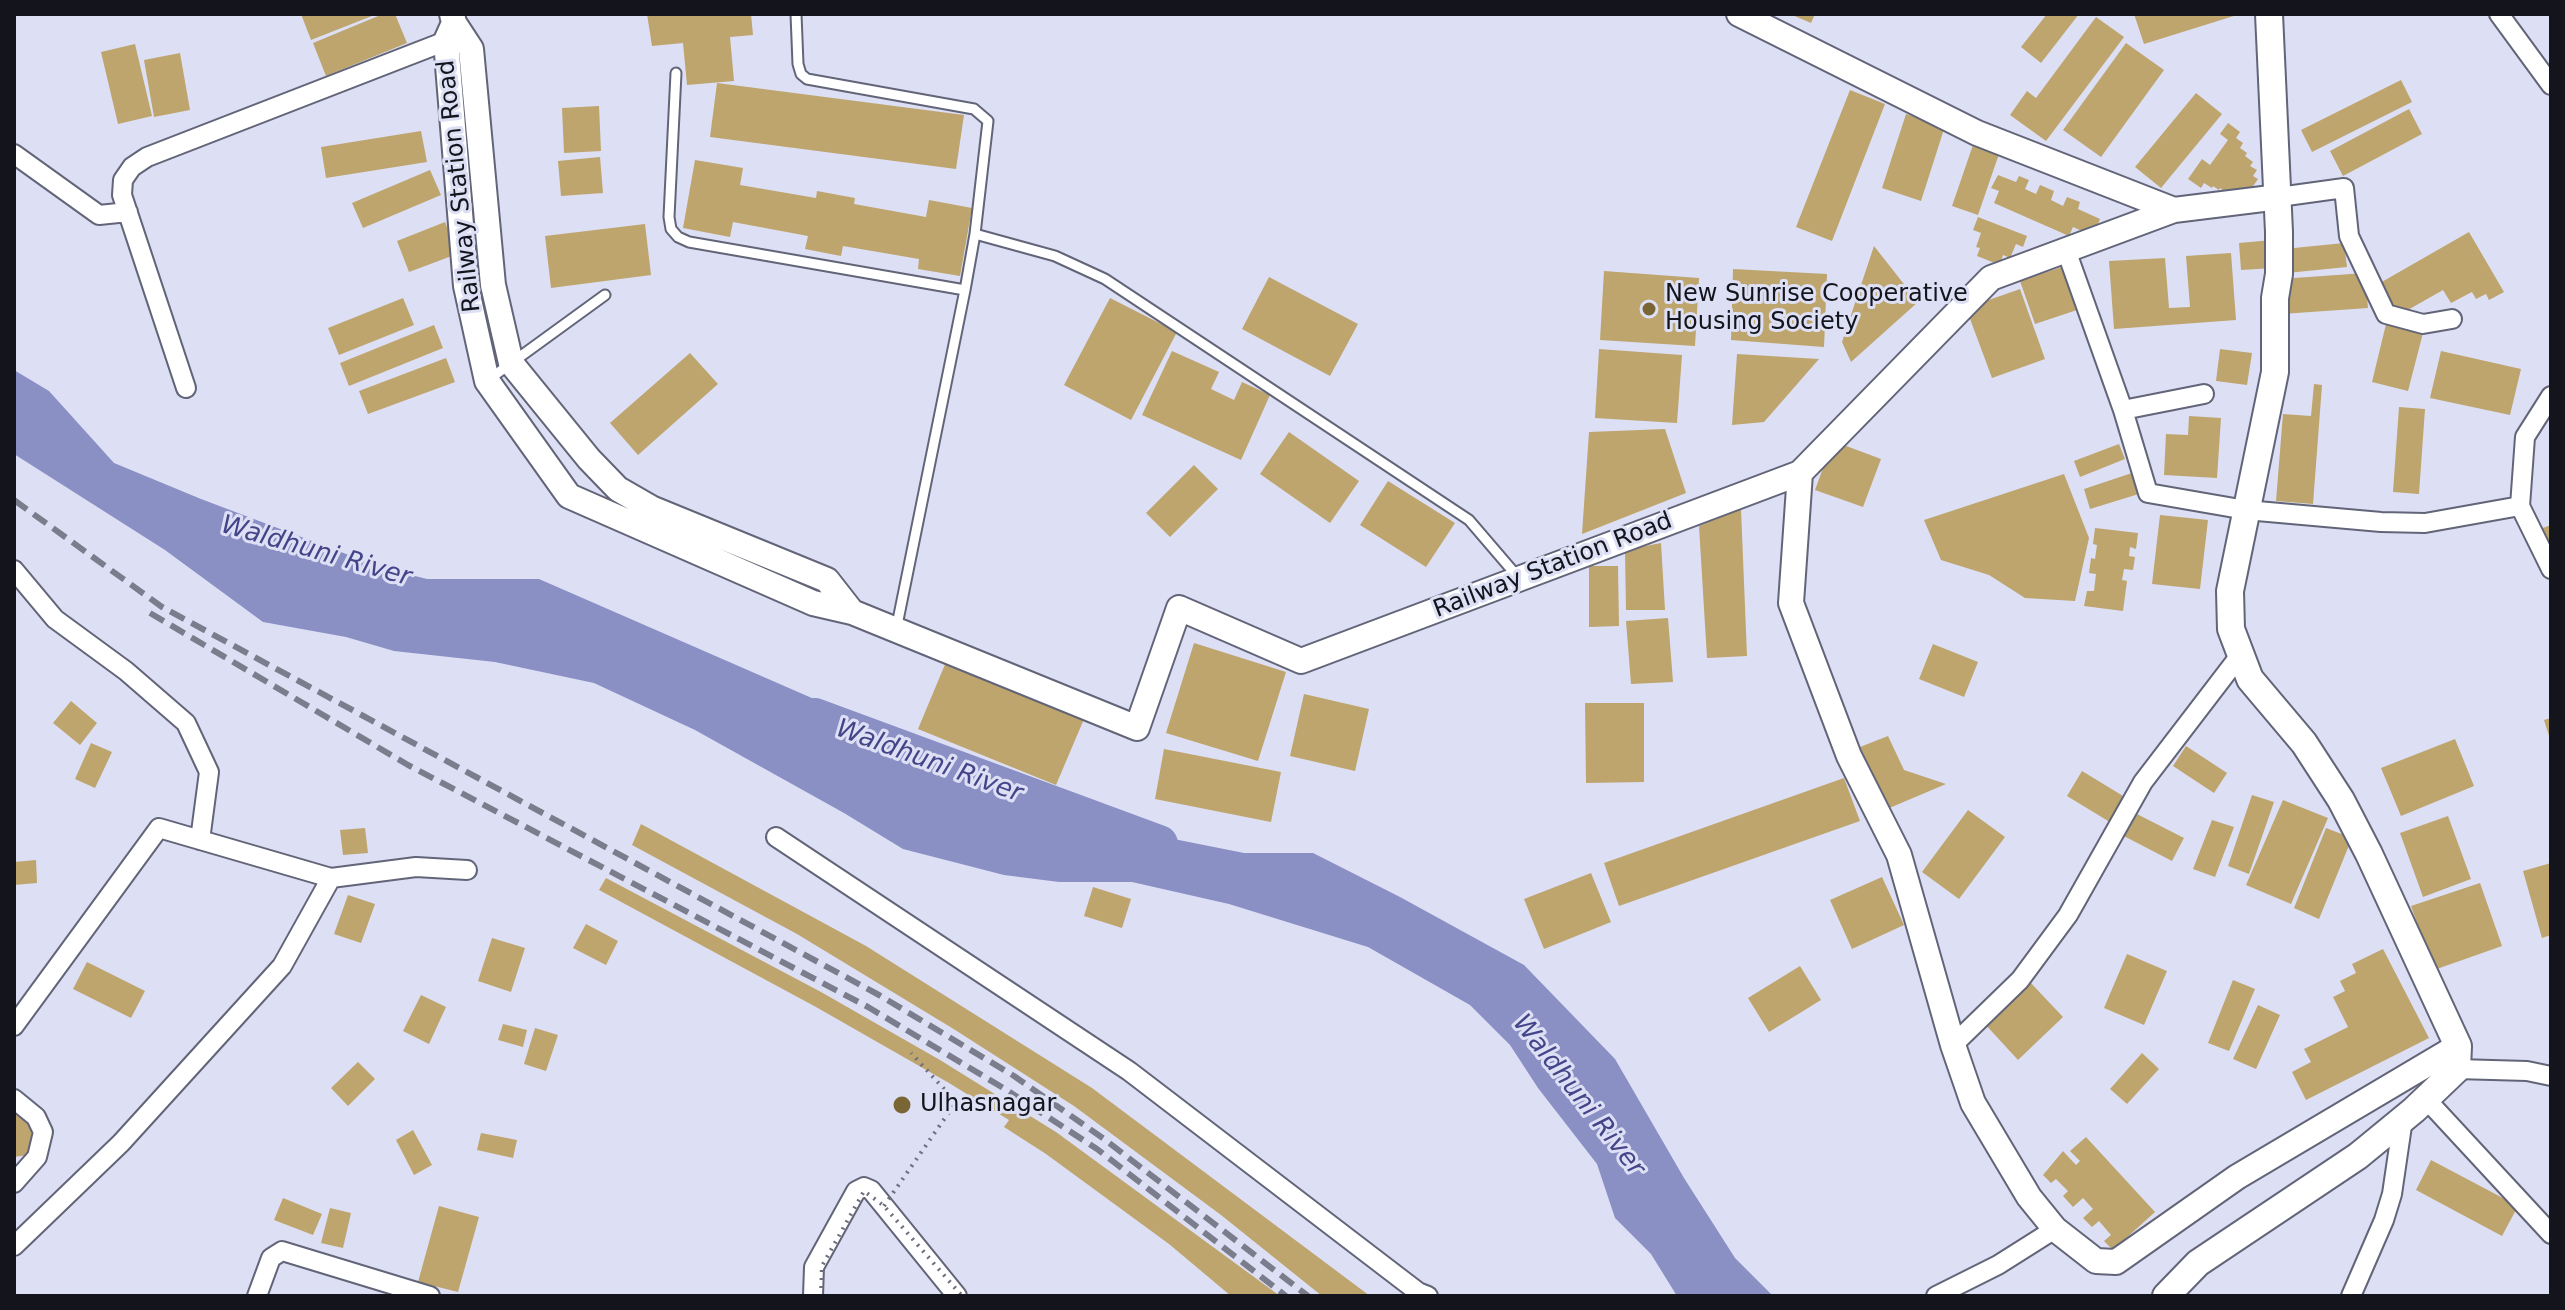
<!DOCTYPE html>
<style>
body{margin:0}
#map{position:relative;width:2565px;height:1310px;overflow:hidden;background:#dddff5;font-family:"DejaVu Sans",sans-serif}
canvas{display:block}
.frame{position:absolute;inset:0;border:16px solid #14151c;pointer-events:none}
</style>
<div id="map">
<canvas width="2565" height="1310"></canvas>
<div class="frame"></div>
</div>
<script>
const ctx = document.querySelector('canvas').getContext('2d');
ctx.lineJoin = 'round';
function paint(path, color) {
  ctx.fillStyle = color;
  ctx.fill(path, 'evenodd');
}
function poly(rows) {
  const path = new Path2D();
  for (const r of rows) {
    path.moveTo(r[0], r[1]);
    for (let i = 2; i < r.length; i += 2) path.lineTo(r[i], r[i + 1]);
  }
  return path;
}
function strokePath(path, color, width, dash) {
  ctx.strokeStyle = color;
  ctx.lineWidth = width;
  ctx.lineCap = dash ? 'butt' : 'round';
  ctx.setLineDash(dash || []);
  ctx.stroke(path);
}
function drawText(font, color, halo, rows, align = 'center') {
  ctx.font = font + ' "DejaVu Sans",sans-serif';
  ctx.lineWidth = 6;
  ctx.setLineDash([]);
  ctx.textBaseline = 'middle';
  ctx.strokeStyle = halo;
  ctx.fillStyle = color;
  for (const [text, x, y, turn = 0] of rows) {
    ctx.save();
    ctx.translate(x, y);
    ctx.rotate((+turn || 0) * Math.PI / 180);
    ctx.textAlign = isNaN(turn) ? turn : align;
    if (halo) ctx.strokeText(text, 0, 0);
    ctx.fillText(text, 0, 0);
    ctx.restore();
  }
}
const water = poly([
 [14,370,49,391,114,463,201,499,383,568,427,579,539,579,837,709,866,738,903,759,950,777,1008,806,1244,853,1313,853,1400,897,1524,965,1615,1059,1684,1178,1735,1258,1773,1296,1677,1296,1651,1254,1615,1218,1597,1164,1538,1088,1510,1045,1470,1005,1368,947,1229,904,1132,882,1059,882,1004,875,903,849,844,813,695,730,594,683,495,662,394,651,346,637,263,622,165,550,14,454]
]);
const river = poly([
 [815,717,1159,844]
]);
const building = poly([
 [301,14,377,14,311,40],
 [383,14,395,14,407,43,326,76,313,43],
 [647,14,751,14,753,35,730,37,734,81,687,85,683,43,652,46],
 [1790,14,1815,14,1811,23],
 [2047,14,2079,14,2041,63,2021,47],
 [2134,14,2237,14,2237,15,2144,44],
 [2096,17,2124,37,2046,141,2010,115,2027,91,2036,98],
 [2126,43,2164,70,2101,157,2063,130],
 [135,44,152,116,118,124,101,52],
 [180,53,190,110,154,117,144,60],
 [2401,80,2412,102,2312,152,2301,130],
 [717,83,964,115,956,169,710,137],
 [1850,90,1885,104,1832,241,1796,227],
 [2196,93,2222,114,2161,188,2135,167],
 [599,106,601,151,564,153,562,108],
 [2409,109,2422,134,2343,176,2330,151],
 [1906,114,1945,126,1921,201,1882,188],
 [2228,123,2240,132,2236,138,2243,143,2240,148,2247,153,2245,156,2253,162,2250,166,2257,170,2253,176,2258,179,2249,192,2244,188,2239,195,2232,190,2229,195,2220,188,2219,190,2213,186,2212,188,2204,183,2201,188,2188,179,2202,159,2210,165,2228,140,2220,134],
 [421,131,427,162,326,178,321,147],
 [1974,142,2000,151,1978,215,1952,206],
 [600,157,603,193,561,196,558,161],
 [695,160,743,168,740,185,816,198,817,191,855,198,854,204,926,217,929,200,972,208,960,276,918,269,919,259,843,246,841,256,805,249,808,236,733,222,730,237,683,228],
 [430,170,441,195,363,228,352,203],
 [1998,175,2016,182,2019,176,2029,180,2025,189,2036,194,2040,185,2054,191,2051,200,2063,206,2067,197,2080,202,2078,209,2100,219,2093,236,2073,227,2069,236,1994,203,1999,191,1991,188],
 [1978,217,2027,236,2023,247,2016,244,2010,258,2003,255,2000,265,1977,256,1980,248,1976,247,1981,233,1973,230],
 [445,222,457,254,409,272,397,241],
 [645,224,651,275,551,288,545,236],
 [2469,232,2504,292,2489,300,2486,294,2476,299,2472,292,2451,303,2443,290,2399,315,2380,283],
 [2272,240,2274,268,2241,270,2239,243],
 [2344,243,2347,267,2287,273,2284,249],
 [1874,246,1918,302,1851,362,1842,342],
 [2231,253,2236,320,2114,329,2109,261,2165,258,2169,308,2190,307,2186,256],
 [2068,265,2083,308,2035,324,2020,281],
 [1733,269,1827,274,1824,347,1731,340],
 [1604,271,1699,278,1695,346,1600,340],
 [2365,273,2368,308,2282,314,2280,279],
 [1269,277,1358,324,1330,376,1242,329],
 [2020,289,2045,359,1992,378,1966,308],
 [403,298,414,325,339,355,328,328],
 [1110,298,1177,332,1131,420,1064,385],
 [2386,324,2423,333,2408,391,2372,382],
 [434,325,443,348,349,386,340,363],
 [1599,349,1682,355,1677,423,1595,418],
 [2220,349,2252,353,2247,385,2216,381],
 [1172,351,1219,372,1211,389,1234,400,1242,382,1270,395,1241,460,1142,415],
 [2441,351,2521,369,2510,415,2430,398],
 [690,353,718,384,638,455,610,423],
 [1737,354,1819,359,1764,422,1732,425],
 [446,358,455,382,368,414,359,391],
 [2314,384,2322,385,2313,504,2276,501,2283,414,2311,416],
 [2399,407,2425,409,2419,494,2393,492],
 [2189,416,2221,418,2217,478,2164,475,2166,434,2188,435],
 [1665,429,1686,493,1582,534,1589,432],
 [1289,432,1359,481,1330,523,1260,474],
 [1833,441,1881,459,1863,507,1815,490],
 [2119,444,2125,459,2080,477,2074,461],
 [1194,465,1218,489,1170,537,1146,513],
 [2135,472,2142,493,2090,509,2084,489],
 [2064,474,2089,538,2075,601,2025,598,1989,575,1941,560,1924,520],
 [1388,481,1455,523,1426,567,1360,525],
 [1741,509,1747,656,1707,658,1699,526],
 [2160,515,2208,520,2200,589,2152,584],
 [2551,525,2551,558,2540,529],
 [2095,528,2138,533,2136,549,2130,547,2129,556,2135,557,2133,570,2124,569,2122,580,2127,581,2123,611,2084,606,2087,591,2094,591,2096,574,2089,573,2091,558,2095,559,2097,545,2093,544],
 [1661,543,1665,610,1626,610,1625,550],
 [1589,566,1618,566,1619,626,1589,627],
 [1668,618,1673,682,1631,684,1626,621],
 [1194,643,1286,672,1258,761,1166,733],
 [1933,644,1978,662,1964,697,1919,679],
 [946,662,1084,719,1056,785,918,729],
 [1304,694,1369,709,1355,771,1290,756],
 [71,701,97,723,80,745,53,723],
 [1585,703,1644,703,1644,782,1586,783],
 [2551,718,2551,739,2550,739,2544,720],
 [1888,736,1904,770,1946,784,1887,809,1860,747],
 [2455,739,2474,786,2401,816,2381,768],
 [91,743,112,752,95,788,75,779],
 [2186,746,2227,773,2214,793,2173,766],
 [1164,749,1281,772,1271,822,1155,799],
 [2082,771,2128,799,2113,824,2067,796],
 [1844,778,1860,821,1619,906,1604,863],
 [2252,795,2274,802,2249,874,2228,866],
 [2283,800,2328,818,2291,904,2246,885],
 [1968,810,2005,837,1959,899,1922,872],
 [2131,811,2184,838,2172,861,2120,834],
 [2448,816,2471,879,2423,897,2400,833],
 [2212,820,2234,827,2215,877,2193,869],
 [641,824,866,946,1092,1088,1370,1296,1322,1296,1221,1215,1074,1106,952,1028,797,934,632,845],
 [365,828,368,853,343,855,340,830],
 [2326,828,2352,838,2319,919,2294,908],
 [36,860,37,883,14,885,14,862],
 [2551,863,2551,935,2542,938,2523,871],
 [1591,873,1611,922,1544,949,1524,899],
 [1882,877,1904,925,1852,949,1830,900],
 [606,878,821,992,940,1060,1056,1132,1280,1296,1231,1296,1169,1244,1046,1154,1004,1127,1009,1120,949,1083,816,1007,599,890],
 [2480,883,2502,946,2434,970,2411,906],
 [1093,887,1131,899,1122,928,1084,916],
 [348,895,375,904,361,943,334,934],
 [586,924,618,941,606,965,573,948],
 [492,938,525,948,511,992,478,981],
 [2383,949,2429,1038,2306,1100,2292,1072,2311,1062,2304,1049,2348,1027,2333,997,2345,991,2340,981,2356,973,2352,964],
 [2127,954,2167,971,2144,1025,2104,1008],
 [87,962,145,991,131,1018,73,989],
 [1800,966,1821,1000,1769,1032,1748,998],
 [2233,980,2255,989,2229,1051,2208,1043],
 [2029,981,2063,1017,2018,1060,1984,1023],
 [421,995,446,1007,429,1044,403,1031],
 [2258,1005,2280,1015,2256,1069,2233,1059],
 [503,1024,527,1030,523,1047,498,1040],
 [535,1028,558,1035,546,1071,524,1064],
 [2142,1053,2159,1069,2127,1104,2110,1089],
 [358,1062,375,1079,348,1106,331,1088],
 [28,1110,34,1154,14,1157,14,1112],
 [413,1130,432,1165,414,1175,396,1140],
 [481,1133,517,1140,513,1158,477,1150],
 [2086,1137,2155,1212,2113,1250,2104,1241,2111,1235,2099,1221,2092,1227,2083,1218,2093,1209,2083,1198,2073,1207,2063,1196,2068,1191,2056,1179,2051,1183,2043,1175,2063,1151,2076,1165,2080,1161,2070,1151],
 [2431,1160,2518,1206,2502,1236,2416,1190],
 [283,1198,322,1214,313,1235,274,1220],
 [439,1206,479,1217,458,1292,418,1282],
 [330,1208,351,1213,343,1248,321,1243]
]);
const service = poly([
 [796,14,798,64,801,74,807,79,974,109,988,121,975,234,965,290],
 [676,73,669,217,671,229,678,237,689,242,965,290,896,630],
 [975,234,1055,256,1105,279,1469,520,1517,576],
 [488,380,605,295]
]);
const minor = poly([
 [2499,14,2551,85],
 [14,154,99,215,128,212],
 [2279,197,2344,188,2349,236,2386,314,2423,324,2452,319],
 [2066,250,2123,410,2204,394],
 [186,388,122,195,123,180,132,167,147,157,446,41,457,39],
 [2551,396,2525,437,2520,506,2551,569],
 [2123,410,2148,493,2246,510,2381,522,2425,523,2520,506],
 [14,570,55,619,126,671,186,723,209,772,200,840],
 [776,837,1129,1071,1418,1292,1428,1296],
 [14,1026,159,828,331,878,416,867,467,870],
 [1953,1045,2020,980,2068,915,2143,782,2241,654],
 [2457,1069,2527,1071,2551,1076],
 [14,1099,36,1117,43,1132,37,1157,14,1183],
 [2426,1099,2551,1234],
 [14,1246,121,1143,282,966,331,878],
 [257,1296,271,1258,282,1251,430,1296],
 [813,1296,814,1267,856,1191,864,1187,871,1190,957,1296],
 [1936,1296,1998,1265,2055,1229],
 [2351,1296,2384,1220,2392,1194,2403,1119]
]);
const tertiary = poly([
 [452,14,454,23,471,49,493,285,511,363,589,459,618,489,651,508,827,580,852,612],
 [1739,14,1977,133,2174,210],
 [454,23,446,41,466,286,487,381,569,496,813,603,852,612,1137,728,1179,608,1301,661,1800,473,1991,278,2174,210,2279,197],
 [1800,473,1791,603,1849,756,1899,855,1953,1045,1973,1103,2029,1197,2055,1229,2096,1261,2116,1262,2237,1177,2458,1046]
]);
const secondary = poly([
 [2166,1296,2198,1263,2358,1156,2414,1110,2457,1069,2458,1046,2369,854,2341,800,2304,743,2250,679,2231,629,2230,591,2275,372,2275,298,2279,274,2279,232,2269,14]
]);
const rail = poly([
 [14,500,162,607,879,995,1014,1076,1104,1139,1308,1296],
 [150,613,408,765,868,1007,1005,1089,1097,1149,1286,1296]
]);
const pathBridge = poly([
 [884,1206,956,1102,911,1053],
 [821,1296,822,1266,864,1191,884,1206,962,1296]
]);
const markers = [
 [1649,309,8,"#7a6534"],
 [902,1105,10,"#7a6534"]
];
const streetNames = [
 ["Railway Station Road",460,186,-96],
 ["Railway Station Road",1553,566,-21]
];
const poiNames = [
 ["New Sunrise Cooperative",1665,295],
 ["Housing Society",1665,323],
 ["Ulhasnagar",920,1105]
];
const waterNames = [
 ["Waldhuni River",316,552,16],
 ["Waldhuni River",929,762,20],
 ["Waldhuni River",1578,1096,52]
];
paint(water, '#8a8fc4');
strokePath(river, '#8a8fc4', 38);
paint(building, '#bea56d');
strokePath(service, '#626578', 13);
strokePath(minor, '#626578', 22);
strokePath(tertiary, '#626578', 28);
strokePath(secondary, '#626578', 30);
strokePath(service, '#fff', 9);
strokePath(minor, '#fff', 18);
strokePath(tertiary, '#fff', 24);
strokePath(secondary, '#fff', 26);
strokePath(rail, '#7c7d8c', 6, [16, 8]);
strokePath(pathBridge, '#6f707e', 4, [2, 6]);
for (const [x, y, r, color] of markers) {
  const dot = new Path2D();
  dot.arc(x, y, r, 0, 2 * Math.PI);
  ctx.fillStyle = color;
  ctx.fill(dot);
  strokePath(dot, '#dddff5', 3);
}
drawText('24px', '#14151c', '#dddff5', streetNames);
drawText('24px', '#14151c', '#dddff5', poiNames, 'left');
drawText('italic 26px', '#444589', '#dddff5', waterNames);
</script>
